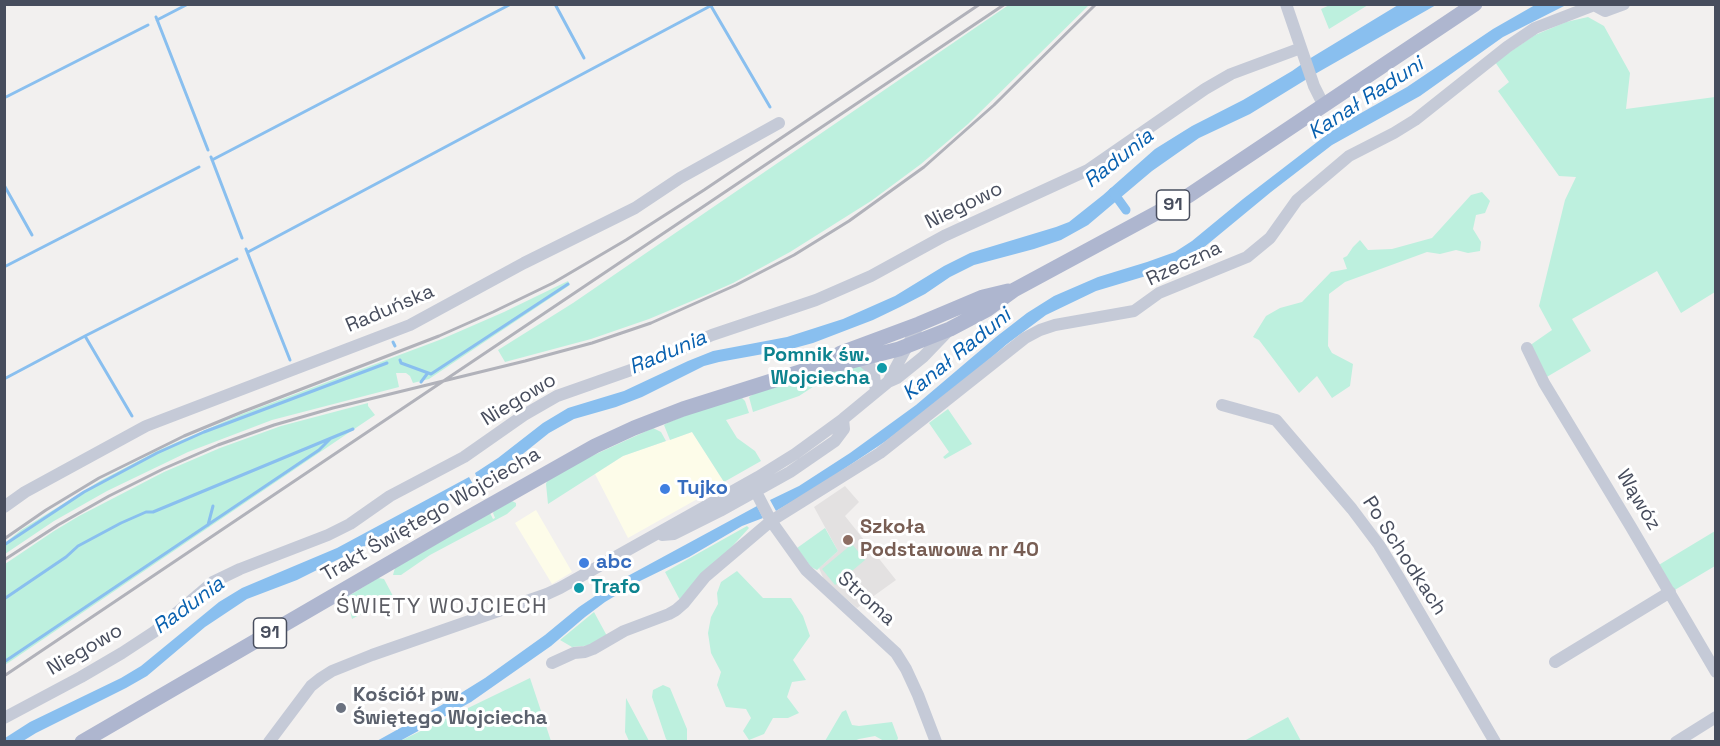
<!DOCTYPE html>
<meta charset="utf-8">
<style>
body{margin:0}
#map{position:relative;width:1720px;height:746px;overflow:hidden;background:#f2f0ef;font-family:"Space Grotesk",sans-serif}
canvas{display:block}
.frame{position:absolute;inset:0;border:6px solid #474d5d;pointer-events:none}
</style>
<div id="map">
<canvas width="1720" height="746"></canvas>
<div class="frame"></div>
</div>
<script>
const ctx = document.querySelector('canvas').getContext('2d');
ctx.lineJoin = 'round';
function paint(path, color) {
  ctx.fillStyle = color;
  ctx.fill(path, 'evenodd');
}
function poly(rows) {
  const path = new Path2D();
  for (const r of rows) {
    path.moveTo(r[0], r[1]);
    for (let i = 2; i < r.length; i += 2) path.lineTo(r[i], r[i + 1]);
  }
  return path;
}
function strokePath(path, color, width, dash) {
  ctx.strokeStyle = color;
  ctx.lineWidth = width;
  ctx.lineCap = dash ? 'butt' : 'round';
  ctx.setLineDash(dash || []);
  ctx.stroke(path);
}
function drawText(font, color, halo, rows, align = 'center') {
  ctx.font = font + ' "Space Grotesk",sans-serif';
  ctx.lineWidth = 6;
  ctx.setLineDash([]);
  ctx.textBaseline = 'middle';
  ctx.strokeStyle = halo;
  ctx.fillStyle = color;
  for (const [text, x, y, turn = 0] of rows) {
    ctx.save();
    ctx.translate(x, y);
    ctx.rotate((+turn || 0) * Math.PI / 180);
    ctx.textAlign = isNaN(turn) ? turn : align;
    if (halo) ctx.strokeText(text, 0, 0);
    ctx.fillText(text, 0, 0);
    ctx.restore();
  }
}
const commercial = poly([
 [692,432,724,482,708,493,628,538,595,474,623,456],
 [536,510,572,572,552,584,515,523]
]);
const education = poly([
 [845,486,859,502,845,516,896,580,857,608,824,580,819,568,838,551,814,507]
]);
const green = poly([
 [1010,4,1089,5,968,124,921,164,871,201,790,252,733,283,706,295,649,319,591,339,505,362,498,350,573,303],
 [1332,4,1368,4,1368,5,1329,29,1321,9],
 [1588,17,1604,26,1630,73,1626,109,1715,97,1715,292,1681,313,1657,271,1572,319,1591,351,1545,378,1529,346,1552,330,1539,306,1565,200,1576,177,1559,176,1498,91,1509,82,1495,62,1535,35,1566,22],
 [1482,192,1490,201,1485,213,1476,215,1473,229,1481,242,1480,251,1468,253,1456,250,1440,254,1427,252,1345,282,1329,294,1328,346,1332,353,1353,364,1350,386,1332,398,1317,376,1299,393,1259,340,1253,337,1266,316,1280,308,1302,302,1331,272,1347,269,1343,258,1347,256,1353,247,1360,240,1368,250,1392,249,1432,238,1471,195],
 [568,281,570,285,429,379,413,383,410,376,406,373,396,373,399,387,272,420,188,452,107,491,54,521,5,554,5,543,21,530,100,481,159,450,242,414,442,339,504,312],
 [860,366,867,371,855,374,853,372,844,374,840,372,825,376,822,378,819,383,799,396,753,412,749,397,755,393,849,367],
 [741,397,745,401,749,413,726,420,737,438,755,451,761,461,724,482,692,432,670,440,664,425,667,423,694,412],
 [368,403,368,406,375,415,5,665,5,564,54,531,79,516,164,472,220,448,281,426],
 [948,409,972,444,945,459,943,457,949,452,929,423],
 [653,428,661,432,666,441,623,456,548,504,546,484,547,481,583,460],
 [512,501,516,503,516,506,507,514,430,555,401,575,393,575,395,568,490,513,493,519,495,518,493,513,494,511],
 [747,526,749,528,681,602,665,572],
 [825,528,838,551,817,570,811,567,797,548],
 [1715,531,1715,566,1673,591,1657,566],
 [852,544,865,560,835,585,822,569],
 [737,571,763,598,791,598,803,616,810,636,793,660,806,680,792,682,787,697,799,713,788,718,773,718,764,734,749,740,743,731,751,718,746,709,726,707,717,685,721,672,711,653,708,633,711,617,718,604,717,593,721,582],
 [378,578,384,579,393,596,352,619,347,597],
 [594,612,607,636,594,645,572,647,560,640],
 [530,678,551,741,398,742],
 [663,685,670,688,687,729,687,741,668,741,666,739,652,697,653,690],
 [626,698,649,741,629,741,625,732],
 [846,710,852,725,859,726,892,722,898,738,897,741,884,741,875,736,859,739,854,741,825,741,842,712],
 [1288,717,1301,741,1244,741]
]);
const water = poly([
 [1398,5,1436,5,1315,74,1250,114,1199,138,1152,171,1088,225,1061,240,1034,249,974,265,950,277,925,294,900,307,873,320,813,343,791,349,719,362,704,366,642,397,616,407,574,419,549,433,504,469,479,483,475,473,498,458,543,423,568,408,624,391,688,361,713,351,787,337,843,319,895,296,944,266,970,253,1056,227,1069,222,1103,195,1155,149,1192,126,1243,100,1292,71,1309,59],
 [1535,5,1566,5,1503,37,1420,96,1332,145,1271,192,1191,258,1176,267,1096,291,1046,315,1007,344,962,383,886,441,814,489,776,511,770,500,799,486,850,453,916,405,996,337,1027,313,1054,296,1098,277,1147,262,1175,252,1192,241,1243,199,1338,126,1407,87,1493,29],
 [469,477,474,486,387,535,297,580,247,599,205,627,147,676,126,688,36,733,23,741,5,741,5,738,30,722,121,678,141,666,219,602,242,588,337,548],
 [757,506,763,518,742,526,689,557,640,581,605,602,585,617,551,646,471,702,400,741,375,742,440,706,485,678,545,635,579,607,613,584]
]);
const stream = poly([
 [555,4,584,58],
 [711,6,770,107],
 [156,17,208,150],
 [157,20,188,4],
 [4,98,148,25],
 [211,157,242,238],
 [212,160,511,4],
 [4,185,32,235],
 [246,249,290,360],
 [248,252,714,4],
 [4,267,199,167],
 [85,336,132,416],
 [393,342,395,346],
 [400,360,401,363,431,374,568,284],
 [4,379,85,336,237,259],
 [421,382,427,374],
 [208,525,213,506],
 [4,545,84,492,157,453,204,432,387,363],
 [4,599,66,557,78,546,121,523,146,512,153,512,353,429],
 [4,662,319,450,331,438]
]);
const canal = poly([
 [1113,192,1126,210]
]);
const minor = poly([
 [1286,4,1314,86,1324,106],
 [1592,4,1605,11,1624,4],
 [1527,348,1544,383,1631,527,1716,672],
 [860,359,870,367,874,375,876,391],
 [888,382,919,324],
 [1222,405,1276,420,1352,509,1379,545,1401,581,1495,742],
 [756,492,771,521,806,570,896,653,906,669,918,695,936,742],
 [4,507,25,492,146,426,410,325,524,263,635,208,680,178,779,123],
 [662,535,674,534,720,511,790,472,835,441,844,429,843,419],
 [1555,662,1670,592],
 [552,663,574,653,585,652,593,649,624,631,669,614,676,610,684,603,705,577,771,521,880,453,1025,338,1040,330,1055,325,1134,311,1159,293,1247,257,1270,238,1297,200,1349,156,1394,133,1415,120,1507,47,1535,28,1592,6],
 [4,718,81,677,122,653,154,632,213,582,240,569,328,535,350,524,390,496,464,457,524,415,557,396,631,370,712,335,816,300,871,276,944,236,1088,170,1205,89,1231,74,1301,48],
 [269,742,311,686,321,678,332,671,372,655,547,594,560,588,758,477,795,454,843,419,888,382,897,378,923,357,948,331],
 [1676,742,1716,717]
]);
const major = poly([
 [824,363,841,353,919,324,983,297,1008,291],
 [82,742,457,524,595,446,634,428,683,409,819,366,844,363,899,349,950,329,988,309,1014,290,1188,196,1475,4]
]);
const rail = poly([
 [4,539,46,510,99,478,184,436,242,412,439,336,493,312,553,283,626,240,704,190,980,4],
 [4,560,58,525,109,496,163,469,218,445,274,425,333,408,525,361,592,343,651,323,736,285,794,255,849,221,924,167,994,105,1096,4],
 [4,676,1005,4]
]);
const markers = [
 [882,368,6,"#0f9aa8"],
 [665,489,6,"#3f7fe0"],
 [848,540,6,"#8d6e63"],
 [584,563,6,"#3f7fe0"],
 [579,588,6,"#0f9aa8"],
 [341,708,6,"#6b7280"]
];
const shields = [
 [1173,205,33],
 [270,633,33]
];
const shieldNames = [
 ["91",1173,205],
 ["91",270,633]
];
const streetNames = [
 ["Niegowo",964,206,-26],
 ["Rzeczna",1184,264,-25],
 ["Raduńska",390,309,-23],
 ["Niegowo",519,400,-31],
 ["Wąwóz",1638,500,59],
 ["Trakt Świętego Wojciecha",431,515,-30],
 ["Po Schodkach",1404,556,57],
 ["Stroma",866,599,42],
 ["Niegowo",85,650,-30]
];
const cultureNames = [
 ["Pomnik św.",870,356],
 ["Wojciecha",870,379],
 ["Trafo",591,588,"left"]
];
const shopNames = [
 ["Tujko",677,489],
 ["abc",596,563]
];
const educationNames = [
 ["Szkoła",860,528],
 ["Podstawowa nr 40",860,551]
];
const worshipNames = [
 ["Kościół pw.",353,696],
 ["Świętego Wojciecha",353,719]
];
const waterNames = [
 ["Kanał Raduni",1366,99,-33],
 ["Radunia",1119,159,-38],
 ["Radunia",668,353,-23],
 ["Kanał Raduni",957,355,-39],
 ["Radunia",189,606,-36]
];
const quarterNames = [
 ["ŚWIĘTY WOJCIECH",442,607]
];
paint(commercial, '#fdfce9');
paint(education, '#e3e1e1');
paint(green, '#bdf0de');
paint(water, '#89bfef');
strokePath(stream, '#89bfef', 3);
strokePath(canal, '#89bfef', 9);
strokePath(minor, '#c5cad7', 12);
strokePath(major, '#aeb6cf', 15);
strokePath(rail, '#b1b2ba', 3);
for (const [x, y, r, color] of markers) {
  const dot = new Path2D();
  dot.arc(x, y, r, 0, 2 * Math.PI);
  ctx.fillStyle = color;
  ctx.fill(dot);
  strokePath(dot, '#fff', 2);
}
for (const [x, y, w] of shields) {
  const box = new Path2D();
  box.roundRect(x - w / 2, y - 15, w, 30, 4.5);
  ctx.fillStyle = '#fff';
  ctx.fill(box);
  strokePath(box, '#474d5d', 1.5);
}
drawText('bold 18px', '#474d5d', null, shieldNames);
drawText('20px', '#474d5d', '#fff', streetNames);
drawText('bold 20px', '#0d838f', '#fff', cultureNames, 'right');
drawText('bold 20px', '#366cbe', '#fff', shopNames, 'left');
drawText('bold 20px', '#785e54', '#fff', educationNames, 'left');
drawText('bold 20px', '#5b616d', '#fff', worshipNames, 'left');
drawText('italic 21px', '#0860af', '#fff', waterNames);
ctx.letterSpacing = '1.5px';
drawText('22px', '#5c5d64', '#fff', quarterNames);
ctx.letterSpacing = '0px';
</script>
